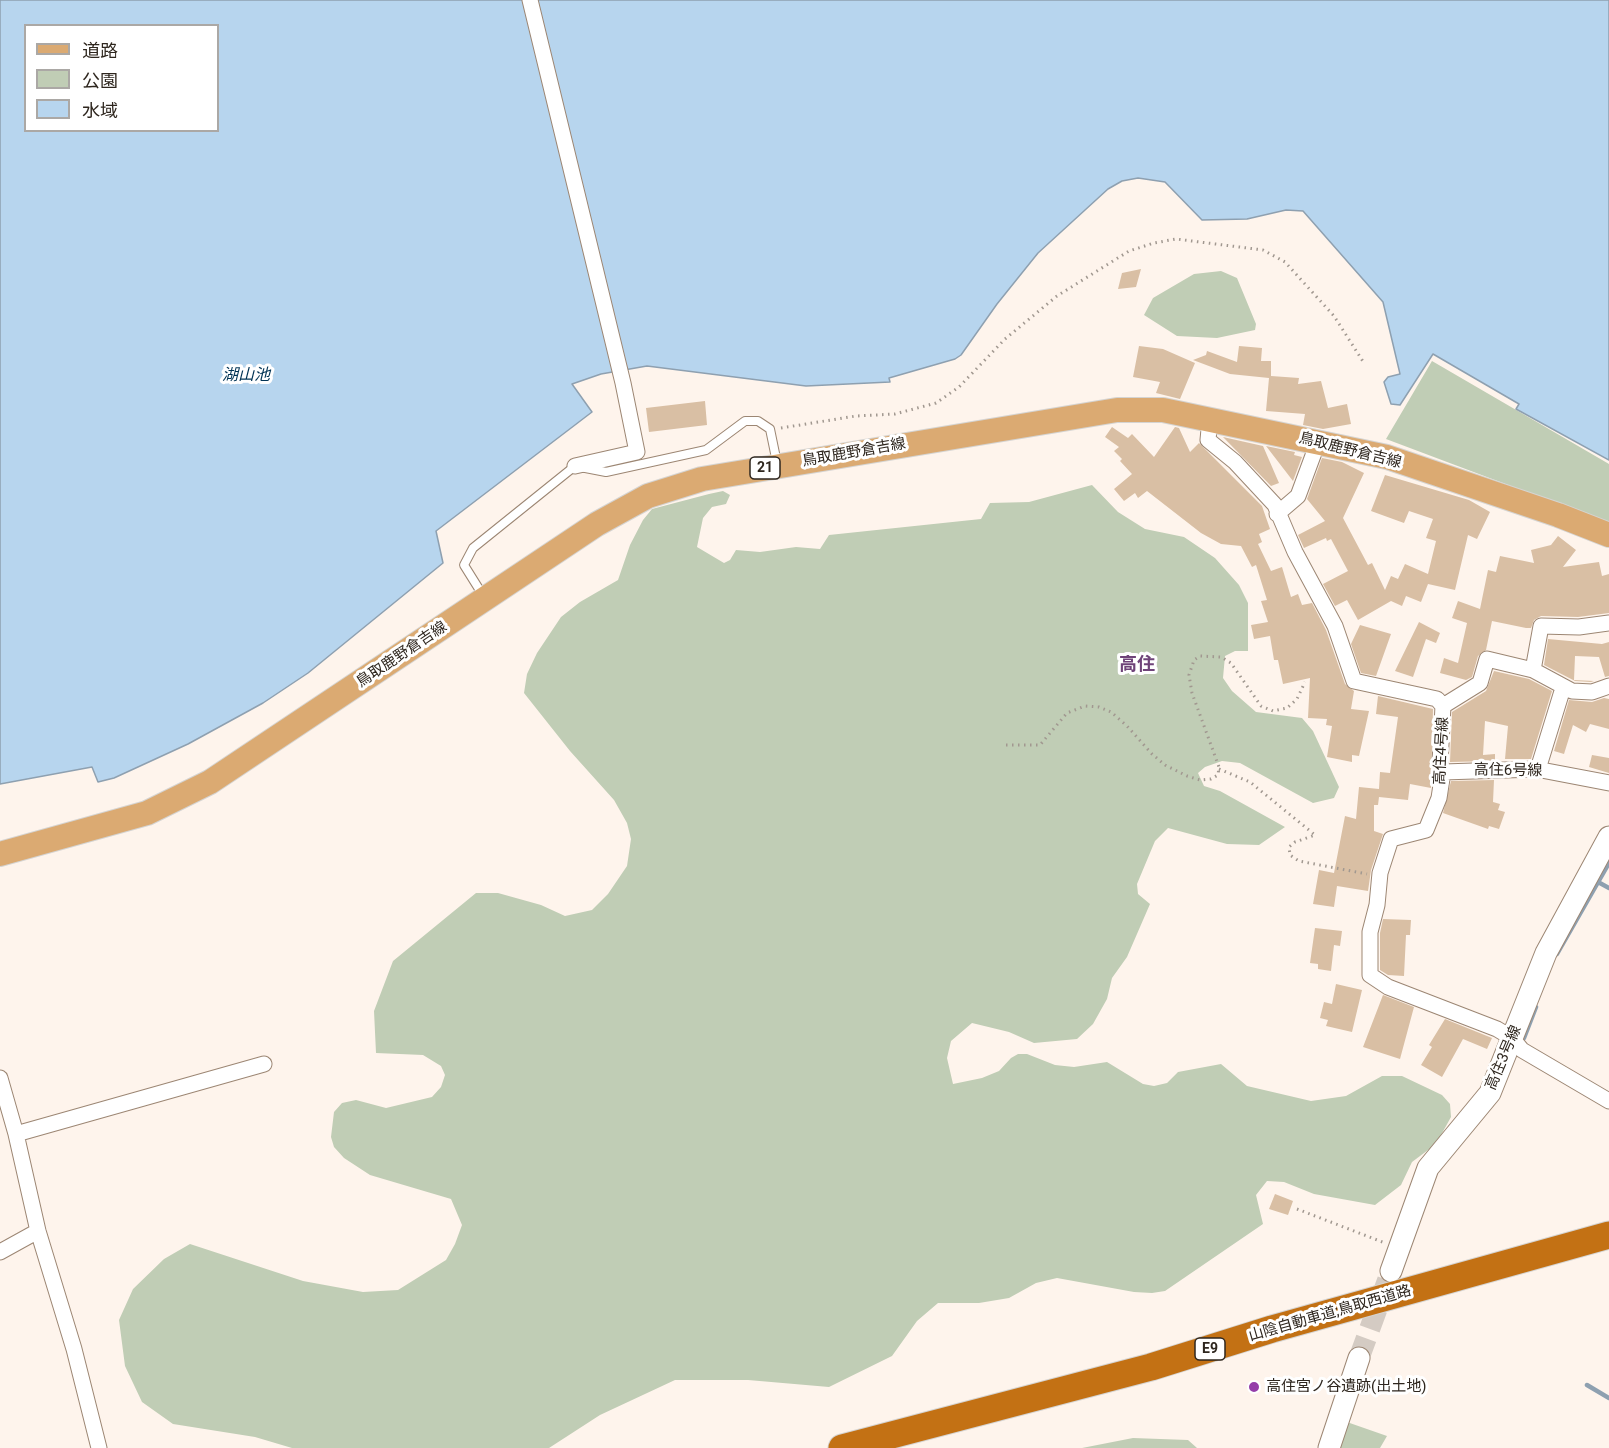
<!DOCTYPE html>
<meta charset="utf-8">
<style>
body{margin:0}
#map{position:relative;width:1609px;height:1448px;overflow:hidden;background:#fef4ec;font-family:Roboto,"Noto Sans JP",sans-serif}
canvas{display:block}
.legend{position:absolute;left:24px;top:24px;width:195px;height:108px;box-sizing:border-box;background:#fff;border:2px solid #aba8a5;margin:0;padding:8px 10px;list-style:none;font-size:18px;color:#2e261e}
.legend li{display:flex;align-items:center;gap:12px;height:30px}
.legend b{width:30px;border:2px solid #aba8a5}
</style>
<div id="map">
<canvas width="1609" height="1448"></canvas>
<ul class="legend">
<li><b style="height:8px;background:#dbaa72"></b>道路</li>
<li><b style="height:16px;background:#c0cdb5"></b>公園</li>
<li><b style="height:16px;background:#b7d5ee"></b>水域</li>
</ul>
</div>
<script>
const ctx = document.querySelector('canvas').getContext('2d');
ctx.lineJoin = 'round';
function paint(path, color) {
  ctx.fillStyle = color;
  ctx.fill(path, 'evenodd');
}
function poly(rows) {
  const path = new Path2D();
  for (const r of rows) {
    path.moveTo(r[0], r[1]);
    for (let i = 2; i < r.length; i += 2) path.lineTo(r[i], r[i + 1]);
  }
  return path;
}
function strokePath(path, color, width, dash) {
  ctx.strokeStyle = color;
  ctx.lineWidth = width;
  ctx.lineCap = dash ? 'butt' : 'round';
  ctx.setLineDash(dash || []);
  ctx.stroke(path);
}
function drawText(font, color, halo, rows, align = 'center') {
  ctx.font = font + ' Roboto,"Noto Sans JP",sans-serif';
  ctx.lineWidth = 6;
  ctx.setLineDash([]);
  ctx.textBaseline = 'middle';
  ctx.strokeStyle = halo;
  ctx.fillStyle = color;
  for (const [text, x, y, turn = 0] of rows) {
    ctx.save();
    ctx.translate(x, y);
    ctx.rotate((+turn || 0) * Math.PI / 180);
    ctx.textAlign = isNaN(turn) ? turn : align;
    if (halo) ctx.strokeText(text, 0, 0);
    ctx.fillText(text, 0, 0);
    ctx.restore();
  }
}
const green = poly([
 [1221,271,1237,278,1256,324,1255,330,1217,338,1177,336,1144,315,1153,298,1194,274],
 [1432,361,1609,464,1609,523,1386,439],
 [1092,485,1118,512,1145,529,1184,537,1215,558,1239,585,1248,603,1248,651,1235,651,1225,656,1223,678,1232,691,1256,712,1302,718,1313,731,1339,787,1334,798,1313,803,1240,763,1222,761,1205,767,1198,773,1204,786,1220,791,1285,827,1259,845,1227,844,1168,828,1155,841,1137,884,1138,894,1150,904,1127,957,1112,978,1107,999,1093,1024,1077,1039,1034,1043,1009,1032,972,1023,951,1041,947,1058,953,1084,982,1078,999,1071,1011,1058,1018,1054,1027,1054,1055,1065,1074,1067,1107,1062,1143,1084,1154,1086,1167,1083,1178,1072,1221,1064,1247,1086,1311,1101,1346,1096,1382,1076,1402,1076,1442,1095,1450,1104,1451,1117,1436,1144,1412,1162,1401,1185,1375,1205,1314,1194,1284,1182,1267,1181,1256,1195,1263,1224,1165,1291,1152,1293,1134,1292,1057,1278,1036,1283,1009,1298,979,1303,938,1303,917,1321,892,1356,829,1387,748,1380,675,1380,600,1415,549,1448,292,1448,255,1437,173,1424,142,1402,125,1366,119,1320,133,1289,164,1259,190,1244,303,1281,363,1292,398,1290,446,1260,455,1244,462,1225,451,1199,370,1175,344,1158,334,1147,331,1137,334,1112,342,1103,356,1100,386,1108,432,1097,441,1087,445,1075,441,1066,423,1055,376,1053,374,1011,393,961,476,893,498,893,541,905,565,916,592,910,608,894,627,866,631,839,627,823,614,800,570,751,524,693,527,674,537,653,561,617,580,602,618,580,630,545,643,520,652,509,709,494,723,491,730,495,726,504,712,507,703,518,697,547,724,563,730,560,736,550,760,552,796,547,820,549,829,535,981,519,990,503,1029,502],
 [1344,1421,1387,1436,1380,1448,1336,1448],
 [1133,1438,1188,1440,1197,1448,1082,1448]
]);
const water = poly([
 [0,0,1609,0,1609,460,1516,409,1519,404,1433,354,1400,405,1391,404,1384,382,1388,377,1400,374,1383,302,1303,211,1286,210,1247,219,1202,220,1165,182,1138,178,1122,181,1108,189,1038,253,997,304,961,355,955,359,889,378,890,382,806,386,647,366,601,374,572,384,592,412,436,531,443,563,308,673,263,703,188,744,114,778,98,782,92,767,0,784,0,0],
 [26,26,218,26,218,130,26,130,26,26]
]);
const stream = poly([
 [1598,882,1609,888],
 [1557,954,1609,863],
 [1524,1038,1536,1007],
 [1587,1385,1609,1398]
]);
const building = poly([
 [1141,269,1136,287,1118,289,1122,273],
 [1139,346,1163,349,1195,363,1180,399,1156,393,1160,382,1133,377],
 [1239,346,1262,348,1261,361,1271,361,1271,376,1299,378,1298,384,1321,381,1328,408,1347,404,1351,424,1323,429,1303,425,1305,414,1266,411,1269,378,1230,374,1193,360,1206,355,1207,351,1237,362],
 [705,401,707,425,649,432,646,408],
 [1112,427,1128,438,1132,434,1154,457,1175,427,1179,428,1190,452,1199,443,1262,506,1270,529,1259,534,1262,542,1258,544,1271,571,1282,567,1291,597,1298,594,1302,605,1312,603,1326,630,1345,684,1354,691,1351,709,1369,711,1359,756,1352,755,1352,762,1327,757,1332,726,1326,725,1327,719,1308,718,1310,678,1283,684,1278,660,1274,660,1270,636,1254,639,1251,625,1268,622,1261,601,1267,600,1256,565,1252,567,1241,546,1221,544,1201,533,1147,491,1138,498,1135,493,1124,501,1114,489,1132,474,1120,461,1122,459,1114,451,1119,447,1105,437],
 [1223,437,1263,446,1279,483,1271,486],
 [1266,446,1295,452,1294,455,1302,457,1293,481],
 [1322,458,1342,462,1364,473,1343,518,1368,565,1372,563,1385,590,1391,576,1398,579,1405,564,1428,574,1436,541,1426,538,1433,519,1409,511,1404,523,1371,511,1385,475,1469,500,1490,512,1477,539,1468,535,1455,590,1428,584,1421,602,1406,596,1402,606,1391,601,1358,620,1347,600,1335,606,1323,584,1348,571,1331,539,1327,541,1326,538,1304,548,1298,535,1325,521,1307,499],
 [1558,536,1576,550,1563,567,1599,562,1602,576,1609,574,1609,613,1578,617,1541,616,1534,620,1531,628,1526,628,1492,621,1486,650,1478,656,1472,677,1466,680,1440,673,1444,658,1458,663,1467,623,1452,618,1458,601,1480,609,1488,570,1496,572,1500,556,1534,563,1531,550,1551,545],
 [1419,622,1440,633,1436,643,1426,639,1413,677,1395,671],
 [1360,625,1391,634,1376,676,1361,673,1351,644],
 [1548,639,1602,644,1609,642,1609,676,1605,677,1599,657,1575,656,1574,680,1594,681,1591,682,1575,681,1544,665],
 [1494,671,1529,679,1552,691,1531,759,1505,759,1508,726,1485,721,1483,755,1495,754,1495,761,1450,762,1452,712,1486,691],
 [1378,696,1433,709,1431,788,1410,784,1408,800,1379,797,1378,805,1374,805,1374,831,1383,834,1371,870,1368,891,1337,886,1334,907,1313,904,1319,870,1334,873,1345,816,1356,819,1359,787,1379,789,1380,772,1390,773,1398,717,1376,714],
 [1604,698,1609,699,1609,729,1590,724,1586,732,1573,725,1564,754,1554,751,1569,700,1592,702],
 [1592,755,1609,758,1609,773,1589,767],
 [1494,780,1493,802,1500,804,1498,810,1505,812,1499,829,1489,826,1488,829,1443,813,1451,781],
 [1383,919,1411,920,1410,935,1406,935,1404,976,1388,975,1380,970,1380,933],
 [1315,928,1342,931,1340,946,1334,945,1331,971,1318,969,1318,964,1310,963],
 [1336,984,1362,990,1352,1032,1326,1026,1328,1020,1320,1018,1324,1002,1332,1004],
 [1383,995,1414,1007,1400,1059,1363,1047],
 [1445,1019,1492,1038,1487,1049,1463,1039,1442,1077,1421,1065,1432,1047,1429,1045],
 [1275,1194,1293,1201,1288,1215,1269,1209]
]);
const secondaryTunnel = poly([
 [1359,1358,1391,1271]
]);
const path = poly([
 [781,428,856,416,895,414,936,403,959,387,1005,339,1057,296,1129,251,1154,243,1176,239,1263,250,1285,262,1334,316,1364,363],
 [1006,745,1040,745,1067,713,1085,706,1099,707,1111,712,1127,726,1152,754,1165,765,1187,776,1200,780,1211,779,1218,775,1219,767,1192,693,1189,675,1194,660,1200,656,1221,657,1231,663,1261,706,1273,711,1287,708,1297,699,1305,682],
 [1219,769,1250,782,1315,835,1295,842,1289,847,1290,855,1299,861,1367,874],
 [1297,1209,1385,1243]
]);
const lane = poly([
 [484,597,464,565,473,548,575,466,606,472,706,450,745,421,758,421,770,429,777,463]
]);
const street = poly([
 [530,0,623,383,637,452,575,466],
 [1210,418,1208,440,1235,462,1275,505,1295,552,1335,626,1354,681,1437,699,1443,706,1440,763,1443,772,1439,798,1426,830,1391,839,1380,873,1377,905,1370,932,1370,975,1388,987,1497,1029,1512,1038,1522,1050,1609,1101],
 [1277,514,1298,496,1318,442],
 [1533,670,1541,626,1579,627,1609,623],
 [1443,706,1480,683,1487,659,1533,670,1572,691,1592,692,1609,686],
 [1538,769,1563,688],
 [1443,772,1536,769,1609,783],
 [0,1078,16,1134,38,1231,74,1349,99,1448],
 [16,1134,264,1064],
 [0,1252,38,1231]
]);
const secondary = poly([
 [1391,1271,1428,1168,1490,1093,1546,953,1609,837],
 [1329,1448,1359,1358]
]);
const primary = poly([
 [0,854,147,813,210,782,597,524,648,496,702,479,1117,410,1163,410,1387,457,1558,515,1609,535]
]);
const highway = poly([
 [842,1448,1151,1367,1272,1329,1609,1235]
]);
const markers = [
 [1254,1387,6,"#943da9"]
];
const shields = [
 [765,468,30],
 [1210,1349,30]
];
const shieldNames = [
 ["21",765,468],
 ["E9",1210,1349]
];
const streetNames = [
 ["鳥取鹿野倉吉線",1350,451,14],
 ["鳥取鹿野倉吉線",854,453,-10],
 ["鳥取鹿野倉吉線",402,655,-34],
 ["高住4号線",1442,751,-87],
 ["高住6号線",1508,771,1],
 ["高住3号線",1504,1058,-67],
 ["山陰自動車道;鳥取西道路",1330,1314,-16]
];
const poiNames = [
 ["高住宮ノ谷遺跡(出土地)",1266,1387]
];
const waterNames = [
 ["湖山池",246,376]
];
const quarterNames = [
 ["高住",1137,665]
];
paint(green, '#c0cdb5');
paint(water, '#b7d5ee');
strokePath(water, '#8ea0b0', 1.5);
strokePath(stream, '#8ea0b0', 4.5);
paint(building, '#d9bfa4');
strokePath(secondaryTunnel, '#d4cbc3', 21, [21, 10]);
strokePath(lane, '#9c8673', 10);
strokePath(street, '#9c8673', 17);
strokePath(secondary, '#9c8673', 23);
strokePath(primary, '#d5d4d2', 26);
strokePath(highway, '#d5d4d2', 29);
strokePath(path, '#a19890', 3, [1.5, 4.5]);
strokePath(lane, '#fff', 8);
strokePath(street, '#fff', 15);
strokePath(secondary, '#fff', 21);
strokePath(primary, '#dbaa72', 24);
strokePath(highway, '#c37114', 27);
for (const [x, y, r, color] of markers) {
  const dot = new Path2D();
  dot.arc(x, y, r, 0, 2 * Math.PI);
  ctx.fillStyle = color;
  ctx.fill(dot);
  strokePath(dot, '#fff', 2);
}
for (const [x, y, w] of shields) {
  const box = new Path2D();
  box.roundRect(x - w / 2, y - 11, w, 22, 4.5);
  ctx.fillStyle = '#fff';
  ctx.fill(box);
  strokePath(box, '#2e261e', 1.5);
}
drawText('bold 14px', '#2e261e', null, shieldNames);
drawText('15px', '#2e261e', '#fff', streetNames);
drawText('15px', '#2e261e', '#fff', poiNames, 'left');
drawText('italic 16px', '#003354', '#fff', waterNames);
drawText('bold 18px', '#6f4379', '#fff', quarterNames);
</script>
